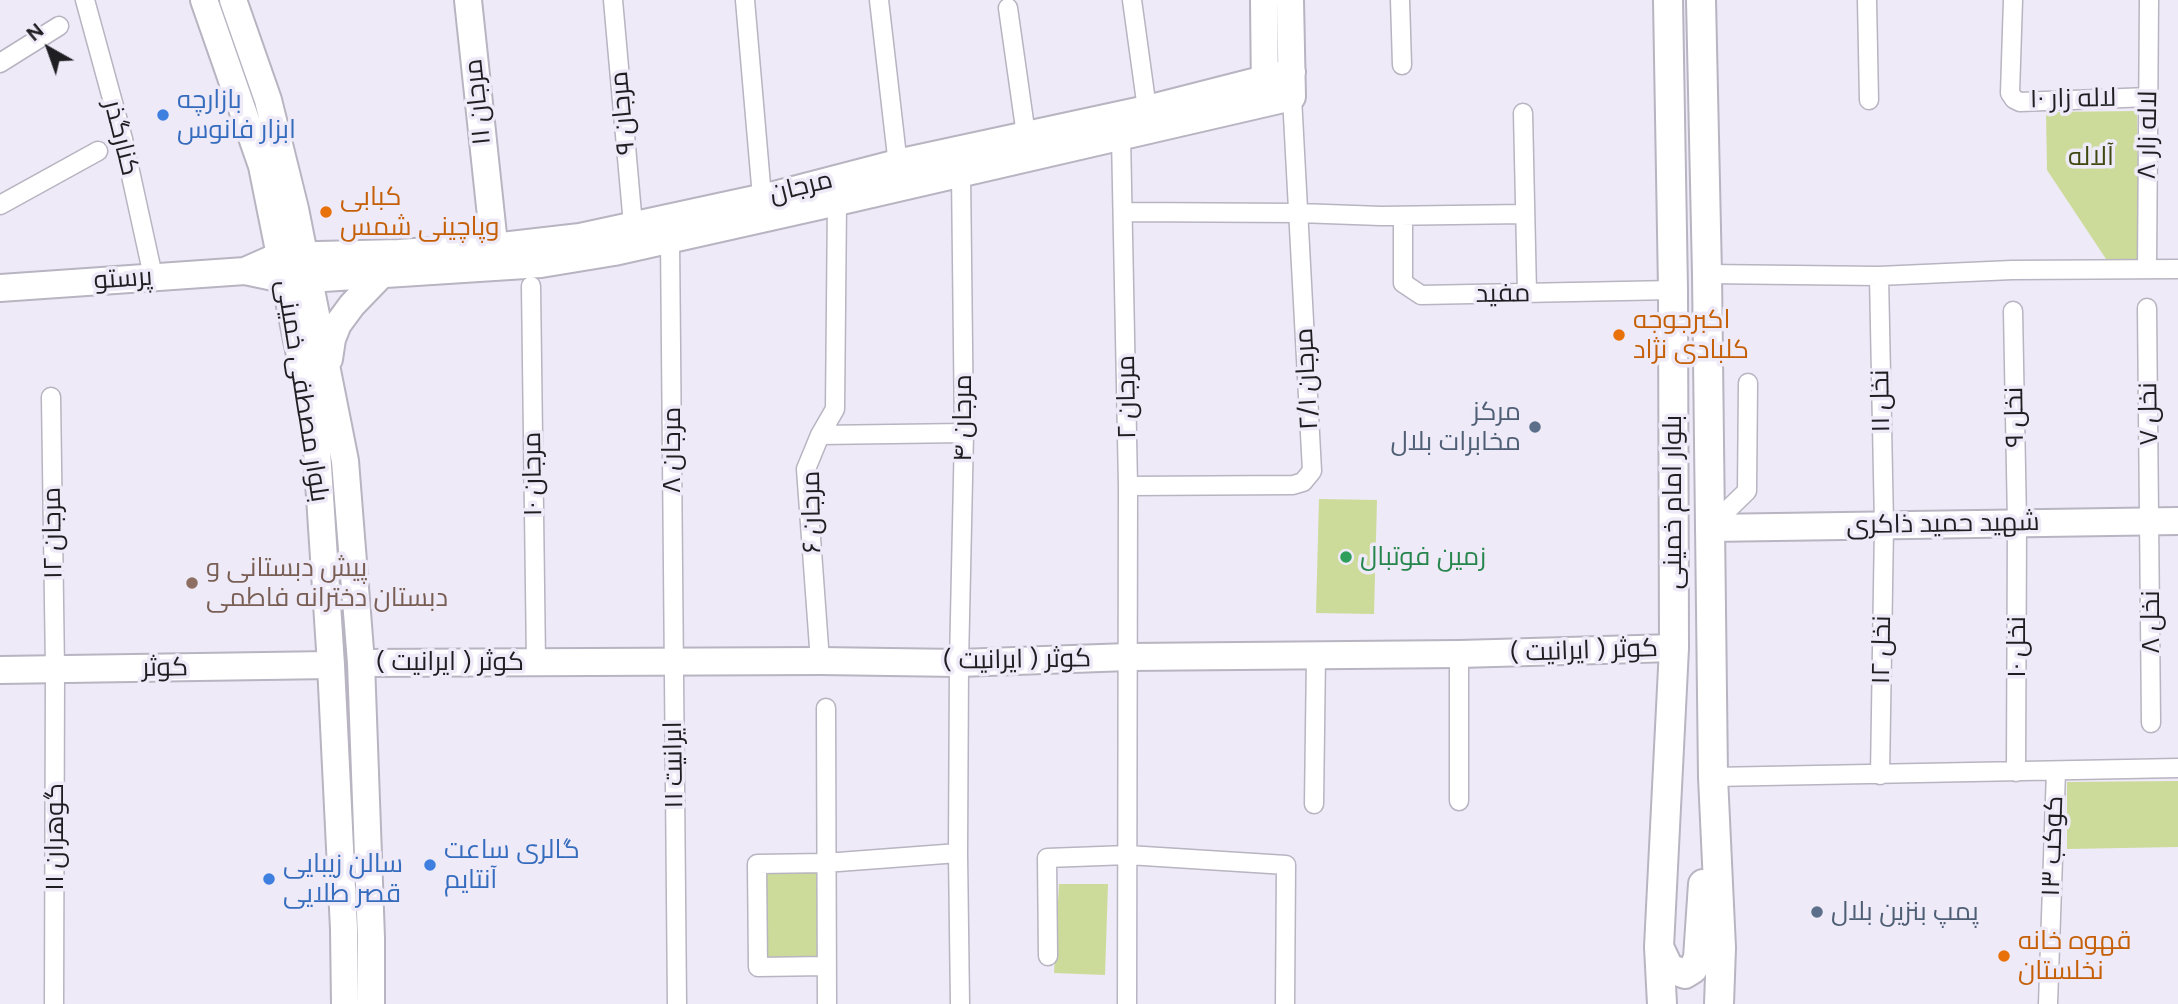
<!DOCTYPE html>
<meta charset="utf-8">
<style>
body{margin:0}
#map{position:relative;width:2178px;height:1004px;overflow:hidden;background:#eeeaf7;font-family:Figtree,sans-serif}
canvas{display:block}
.north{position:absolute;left:14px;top:14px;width:70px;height:70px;-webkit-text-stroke:5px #eeeaf7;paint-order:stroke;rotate:320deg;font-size:19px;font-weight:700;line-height:28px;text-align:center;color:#1f1e22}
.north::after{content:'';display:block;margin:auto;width:24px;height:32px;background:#1f1e22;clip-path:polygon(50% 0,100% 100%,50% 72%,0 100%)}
</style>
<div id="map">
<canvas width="2178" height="1004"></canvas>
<div class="north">N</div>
</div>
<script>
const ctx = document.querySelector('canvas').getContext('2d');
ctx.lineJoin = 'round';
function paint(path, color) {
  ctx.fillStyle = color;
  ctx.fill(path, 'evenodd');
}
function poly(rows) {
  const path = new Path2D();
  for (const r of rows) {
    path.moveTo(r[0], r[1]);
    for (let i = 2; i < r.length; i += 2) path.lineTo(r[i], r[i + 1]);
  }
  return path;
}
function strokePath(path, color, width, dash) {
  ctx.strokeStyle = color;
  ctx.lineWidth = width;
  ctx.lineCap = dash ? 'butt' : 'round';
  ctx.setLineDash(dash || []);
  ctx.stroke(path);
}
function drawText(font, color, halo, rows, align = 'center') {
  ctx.font = font + ' Figtree,Cairo,sans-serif';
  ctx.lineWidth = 7;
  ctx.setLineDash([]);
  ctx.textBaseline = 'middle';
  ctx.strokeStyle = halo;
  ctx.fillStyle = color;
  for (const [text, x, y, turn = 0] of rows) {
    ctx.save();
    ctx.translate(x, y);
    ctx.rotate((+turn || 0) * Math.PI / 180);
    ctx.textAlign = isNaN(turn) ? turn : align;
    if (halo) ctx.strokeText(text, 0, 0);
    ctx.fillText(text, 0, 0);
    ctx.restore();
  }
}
const green = poly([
 [2137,111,2139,263,2108,262,2047,170,2046,112],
 [1319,499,1377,500,1374,614,1316,613],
 [2178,781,2178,847,2067,849,2067,782],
 [818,870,819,959,765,960,764,871],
 [1059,884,1108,884,1105,975,1054,973]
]);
const street = poly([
 [85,0,123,139,153,276],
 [613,0,633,225],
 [745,0,762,197],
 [879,0,899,174],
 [1132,0,1147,109],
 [1400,0,1402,65],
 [1867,0,1869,100],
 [2013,0,2010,93,2014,99,2020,102,2149,97],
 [1008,8,1026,135],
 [0,63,59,26],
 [1523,113,1527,293],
 [1121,136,1128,486,1127,1004],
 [0,205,98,151],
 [1123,212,1299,213,1381,216,1525,214],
 [1403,216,1403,283,1421,295,1673,290],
 [670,239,677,1004],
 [2147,269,2149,0],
 [1707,274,1879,276,2012,270,2178,269],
 [1879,276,1884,525,1880,775],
 [531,286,536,662],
 [2147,308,2151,723],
 [2013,311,2017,522,2016,772],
 [51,397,55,670,54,1004],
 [820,435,964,433],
 [1128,486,1293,485,1303,482,1312,471,1292,97],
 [1709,528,1747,491,1748,383],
 [1459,654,1459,801],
 [820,661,806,469,820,435,835,409,837,202],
 [826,708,827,1004],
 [1713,777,2178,768],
 [1314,804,1316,655],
 [1048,956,1047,858,1128,855,1286,865,1285,1004],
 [826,966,758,967,757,864,825,863,958,853],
 [960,1004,958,853,959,663,964,433,961,173],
 [2048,1004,2056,771]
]);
const secondary = poly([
 [204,0,262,166,306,385,317,451,331,665,344,929,345,1004],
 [233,0,268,100,295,209,345,461,361,663,371,938,371,1004],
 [468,0,496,263],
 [1264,0,1265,96],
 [245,271,279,256,399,253,493,247,580,237,774,195,897,163,1147,109,1292,72],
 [0,288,245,271,283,279,308,279,541,264,614,252,837,202,1292,97,1290,0],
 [329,359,332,339,338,324,352,305,382,274],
 [1709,528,2178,521],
 [361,663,820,661,959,663,1129,657,1459,654,1674,648],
 [0,670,331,665]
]);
const primary = poly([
 [1701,0,1707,274,1713,777,1721,948,1719,1004],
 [1659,947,1669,968,1685,974,1693,969,1698,958,1703,884],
 [1662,1004,1659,947,1674,648,1673,290,1668,0]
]);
const markers = [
 [163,115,7,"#3f7fe0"],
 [326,212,7,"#e8710a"],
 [1619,335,7,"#e8710a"],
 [1535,427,7,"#5c6f8a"],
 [1346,557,7,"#2e9e5b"],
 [192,583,7,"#8d6e63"],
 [430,865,7,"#3f7fe0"],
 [269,879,7,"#3f7fe0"],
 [1817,912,7,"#5c6f8a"],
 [2004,956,7,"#e8710a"]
];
const streetNames = [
 ["لاله زار ۱۰",2073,99,-1],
 ["مرجان ۱۱",478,102,-96],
 ["مرجان ۹",623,113,-95],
 ["لاله زار ۸",2148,135,-89],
 ["کنارگذر",121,138,76],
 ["مرجان",801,187,-14],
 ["پرستو",123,279,-4],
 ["مفید",1503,294,-1],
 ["مرجان ۲/۱",1307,379,-93],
 ["بلوار مصطفی خمینی",302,391,81],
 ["مرجان ۲",1127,397,-91],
 ["نخل ۱۱",1881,401,-91],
 ["نخل ۷",2149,414,-91],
 ["نخل ۹",2015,417,-91],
 ["مرجان ۴",963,418,-90],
 ["مرجان ۸",672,450,-90],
 ["مرجان ۱۰",533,474,-91],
 ["بلوار امام خمینی",1673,502,-90],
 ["مرجان ۶",812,512,-91],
 ["شهید حمید ذاکری",1943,524,-1],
 ["مرجان ۱۲",53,533,-91],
 ["نخل ۸",2151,622,-90],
 ["نخل ۱۰",2017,647,-90],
 ["نخل ۱۲",1882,650,-89],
 ["کوثر ( ایرانیت )",1584,651,-2],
 ["کوثر ( ایرانیت )",1017,660,-1],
 ["کوثر ( ایرانیت )",450,662],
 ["کوثر",165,668,-1],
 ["ایرانیت ۱۱",674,765,-91],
 ["گوهران ۱۱",55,837,-90],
 ["کوکب ۱۳",2053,846,-88]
];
const shopNames = [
 ["بازارچه",177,100],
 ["ابزار فانوس",177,130],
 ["گالری ساعت",444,850],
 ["آنتایم",444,880],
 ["سالن زیبایی",283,864],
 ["قصر طلایی",283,894]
];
const parkNames = [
 ["آلاله",2091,157]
];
const foodNames = [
 ["کبابی",340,197],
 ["وپاچینی شمس",340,227],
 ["اکبرجوجه",1633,320],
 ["کلبادی نژاد",1633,350],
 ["قهوه خانه",2018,941],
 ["نخلستان",2018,971]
];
const serviceNames = [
 ["مرکز",1521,412],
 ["مخابرات بلال",1521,442],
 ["پمپ بنزین بلال",1831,912,"left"]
];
const leisureNames = [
 ["زمین فوتبال",1360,557]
];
const educationNames = [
 ["پیش دبستانی و",206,568],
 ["دبستان دخترانه فاطمی",206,598]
];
paint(green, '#ccdb99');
strokePath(street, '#b8b4c1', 21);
strokePath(secondary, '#b8b4c1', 30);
strokePath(primary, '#b8b4c1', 32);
strokePath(street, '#fff', 18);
strokePath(secondary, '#fff', 26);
strokePath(primary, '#fff', 28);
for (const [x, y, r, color] of markers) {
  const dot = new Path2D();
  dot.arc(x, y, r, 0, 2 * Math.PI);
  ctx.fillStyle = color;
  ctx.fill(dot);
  strokePath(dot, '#eeeaf7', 2.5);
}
drawText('26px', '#1f1e22', '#eeeaf7', streetNames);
drawText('26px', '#366cbe', '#eeeaf7', shopNames, 'left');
drawText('26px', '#3f4811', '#eeeaf7', parkNames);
drawText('26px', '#c56008', '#eeeaf7', foodNames, 'left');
drawText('26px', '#4e5e75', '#eeeaf7', serviceNames, 'right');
drawText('26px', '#27864d', '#eeeaf7', leisureNames, 'left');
drawText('26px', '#785e54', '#eeeaf7', educationNames, 'left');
</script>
